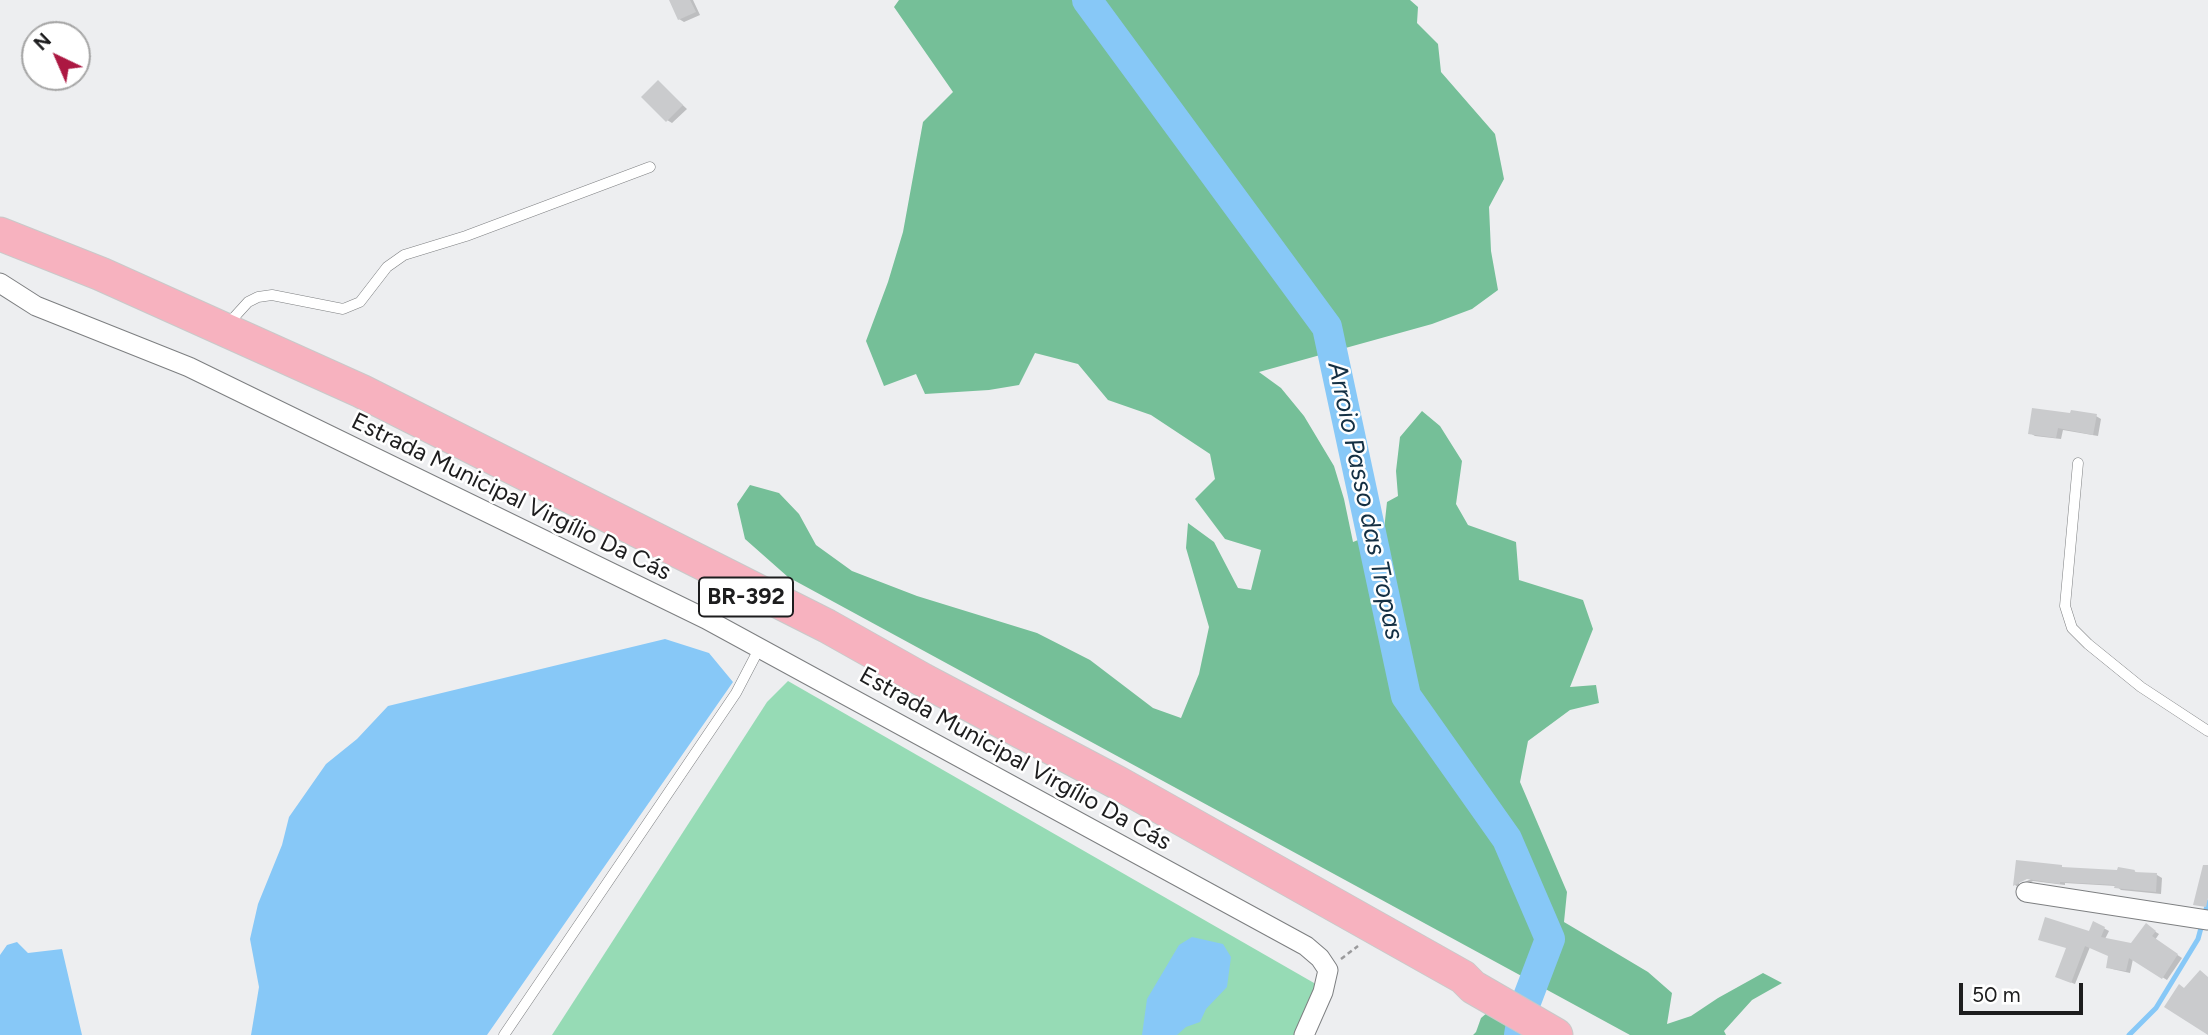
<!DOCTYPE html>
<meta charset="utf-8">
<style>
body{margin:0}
#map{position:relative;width:2208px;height:1035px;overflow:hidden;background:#edeef0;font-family:Figtree,sans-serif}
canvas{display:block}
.north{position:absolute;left:21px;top:21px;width:70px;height:70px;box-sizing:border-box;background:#fff;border:2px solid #a5a5a5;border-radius:50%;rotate:316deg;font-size:19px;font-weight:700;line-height:28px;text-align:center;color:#1d1d1e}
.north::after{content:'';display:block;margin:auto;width:24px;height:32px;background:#ac1842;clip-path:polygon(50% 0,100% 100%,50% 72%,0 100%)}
.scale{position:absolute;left:1959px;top:983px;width:124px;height:32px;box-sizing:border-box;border:4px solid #1d1d1e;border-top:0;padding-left:9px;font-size:21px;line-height:24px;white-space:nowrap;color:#1d1d1e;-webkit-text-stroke:5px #fff;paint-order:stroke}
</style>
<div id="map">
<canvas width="2208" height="1035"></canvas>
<div class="north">N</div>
<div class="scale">50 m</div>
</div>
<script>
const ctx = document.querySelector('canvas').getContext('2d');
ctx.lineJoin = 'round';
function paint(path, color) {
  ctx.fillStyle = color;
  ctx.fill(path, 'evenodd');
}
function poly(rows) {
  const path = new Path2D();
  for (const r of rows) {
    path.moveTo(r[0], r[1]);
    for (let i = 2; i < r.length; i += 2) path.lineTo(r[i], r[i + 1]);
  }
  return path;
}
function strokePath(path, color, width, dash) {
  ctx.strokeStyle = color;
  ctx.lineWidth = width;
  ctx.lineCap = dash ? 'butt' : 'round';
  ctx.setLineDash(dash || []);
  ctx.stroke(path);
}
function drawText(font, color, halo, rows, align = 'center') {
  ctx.font = font + ' Figtree,sans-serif';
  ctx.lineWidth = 5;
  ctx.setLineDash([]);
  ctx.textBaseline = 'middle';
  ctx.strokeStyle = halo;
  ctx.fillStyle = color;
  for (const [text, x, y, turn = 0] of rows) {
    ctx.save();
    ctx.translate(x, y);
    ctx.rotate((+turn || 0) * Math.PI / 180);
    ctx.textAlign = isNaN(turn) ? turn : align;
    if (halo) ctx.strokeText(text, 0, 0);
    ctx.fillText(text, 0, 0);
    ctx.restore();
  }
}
const green = poly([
 [788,681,1321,987,1298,1035,552,1035,767,702]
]);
const forest = poly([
 [899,0,1410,0,1418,7,1417,23,1438,44,1441,72,1495,134,1504,179,1489,207,1491,251,1498,290,1472,309,1432,324,1259,372,1281,388,1304,416,1334,466,1344,499,1353,542,1384,530,1387,502,1398,496,1396,471,1400,437,1422,411,1440,426,1462,461,1456,504,1468,525,1516,542,1519,580,1583,600,1593,629,1570,687,1596,685,1599,703,1570,710,1528,741,1520,782,1567,892,1564,922,1648,972,1672,993,1667,1024,1691,1016,1718,998,1763,973,1782,983,1752,1000,1724,1031,1726,1035,1630,1035,788,577,745,539,737,504,750,485,779,493,799,514,816,545,852,571,917,596,1037,633,1090,660,1153,708,1181,718,1199,674,1209,627,1186,548,1188,523,1214,542,1238,588,1251,590,1261,550,1225,539,1195,499,1215,479,1210,454,1151,415,1108,400,1078,364,1035,353,1019,385,989,390,925,394,916,374,884,386,866,341,888,282,903,232,923,122,953,92,894,7],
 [1488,1012,1536,1035,1473,1035,1476,1032,1481,1018]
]);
const water = poly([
 [665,639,709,653,733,682,487,1035,251,1035,259,987,250,939,258,904,282,845,289,817,326,764,357,739,388,706],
 [1192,937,1223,944,1231,957,1227,987,1206,1009,1200,1022,1186,1027,1177,1035,1142,1035,1147,999,1179,945],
 [17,942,28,953,62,949,82,1035,0,1035,0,955,7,945]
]);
const shadow = poly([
 [671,0,693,0,700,15,684,22,679,19],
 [658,82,687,109,672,123,667,120],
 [2096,416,2101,419,2098,436,2063,430,2061,439,2035,436,2030,433],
 [2017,862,2062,867,2066,869,2134,871,2139,874,2157,875,2162,878,2161,894,2121,890,2116,886,2065,883,2065,885,2033,881,2020,888,2015,885],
 [2034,874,2035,877,2019,885,2019,881],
 [2094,923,2109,931,2105,939,2132,945,2146,926,2159,934,2155,940,2182,958,2167,980,2133,959,2130,973,2112,969,2108,967,2110,956,2090,947,2075,984,2062,979]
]);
const stream = poly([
 [2129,1035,2156,1008,2198,939,2208,902]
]);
const river = poly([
 [1087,0,1327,327,1406,696,1507,839,1550,939,1523,1010,1519,1035]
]);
const building = poly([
 [669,0,690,0,696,12,678,20],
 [658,80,683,105,666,122,641,97],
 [2032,408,2070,413,2071,410,2097,414,2093,435,2058,428,2056,438,2028,434],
 [2016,860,2062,865,2062,867,2117,870,2118,867,2135,870,2134,872,2157,873,2156,892,2114,888,2115,885,2060,882,2060,884,2027,879,2013,886],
 [2203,865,2208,865,2208,898,2206,907,2193,905],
 [2045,917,2089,931,2093,921,2105,927,2101,937,2131,943,2146,923,2156,931,2152,936,2178,954,2162,979,2129,958,2126,971,2106,968,2108,956,2085,946,2071,983,2055,977,2066,948,2038,940],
 [2200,970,2208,977,2208,1035,2164,1007,2179,984,2184,988]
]);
const path = poly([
 [1341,959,1358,946]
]);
const service = poly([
 [228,324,248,302,258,297,272,295,343,309,360,302,387,267,404,255,466,236,650,167],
 [2078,463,2065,606,2072,628,2088,644,2141,687,2208,731],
 [504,1035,736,693,760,647]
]);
const minor = poly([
 [0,283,36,306,189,367,706,619,1306,946,1320,958,1328,970,1323,992,1304,1035],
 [2026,892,2208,920]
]);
const trunk = poly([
 [0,234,101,274,361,391,827,626,923,680,1118,783,1463,977,1473,987,1556,1035]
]);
const shields = [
 [746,597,94]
];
const shieldNames = [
 ["BR-392",746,597]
];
const streetNames = [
 ["Estrada Municipal Virgílio Da Cás",511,497,26],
 ["Estrada Municipal Virgílio Da Cás",1015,759,29]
];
const waterNames = [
 ["Arroio Passo das Tropas",1365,501,78]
];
paint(green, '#96dbb5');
paint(forest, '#75bf98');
paint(water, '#87c8f7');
paint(shadow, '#0003');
strokePath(stream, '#87c8f7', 5);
strokePath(river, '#87c8f7', 30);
paint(building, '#cacbcd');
strokePath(service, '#7d7f81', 11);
strokePath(minor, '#7d7f81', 21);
strokePath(trunk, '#c9c9c9', 35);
strokePath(path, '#9a9a9c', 2.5, [5, 3.5]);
strokePath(service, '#fff', 10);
strokePath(minor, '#fff', 19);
strokePath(trunk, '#f7b2bf', 33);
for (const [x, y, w] of shields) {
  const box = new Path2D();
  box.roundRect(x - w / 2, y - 19.5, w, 39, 5);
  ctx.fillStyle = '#fff';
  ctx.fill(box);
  strokePath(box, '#1d1d1e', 2);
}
drawText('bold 23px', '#1d1d1e', null, shieldNames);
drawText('24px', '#1d1d1e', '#fff', streetNames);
drawText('italic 26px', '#143044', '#fff', waterNames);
</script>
